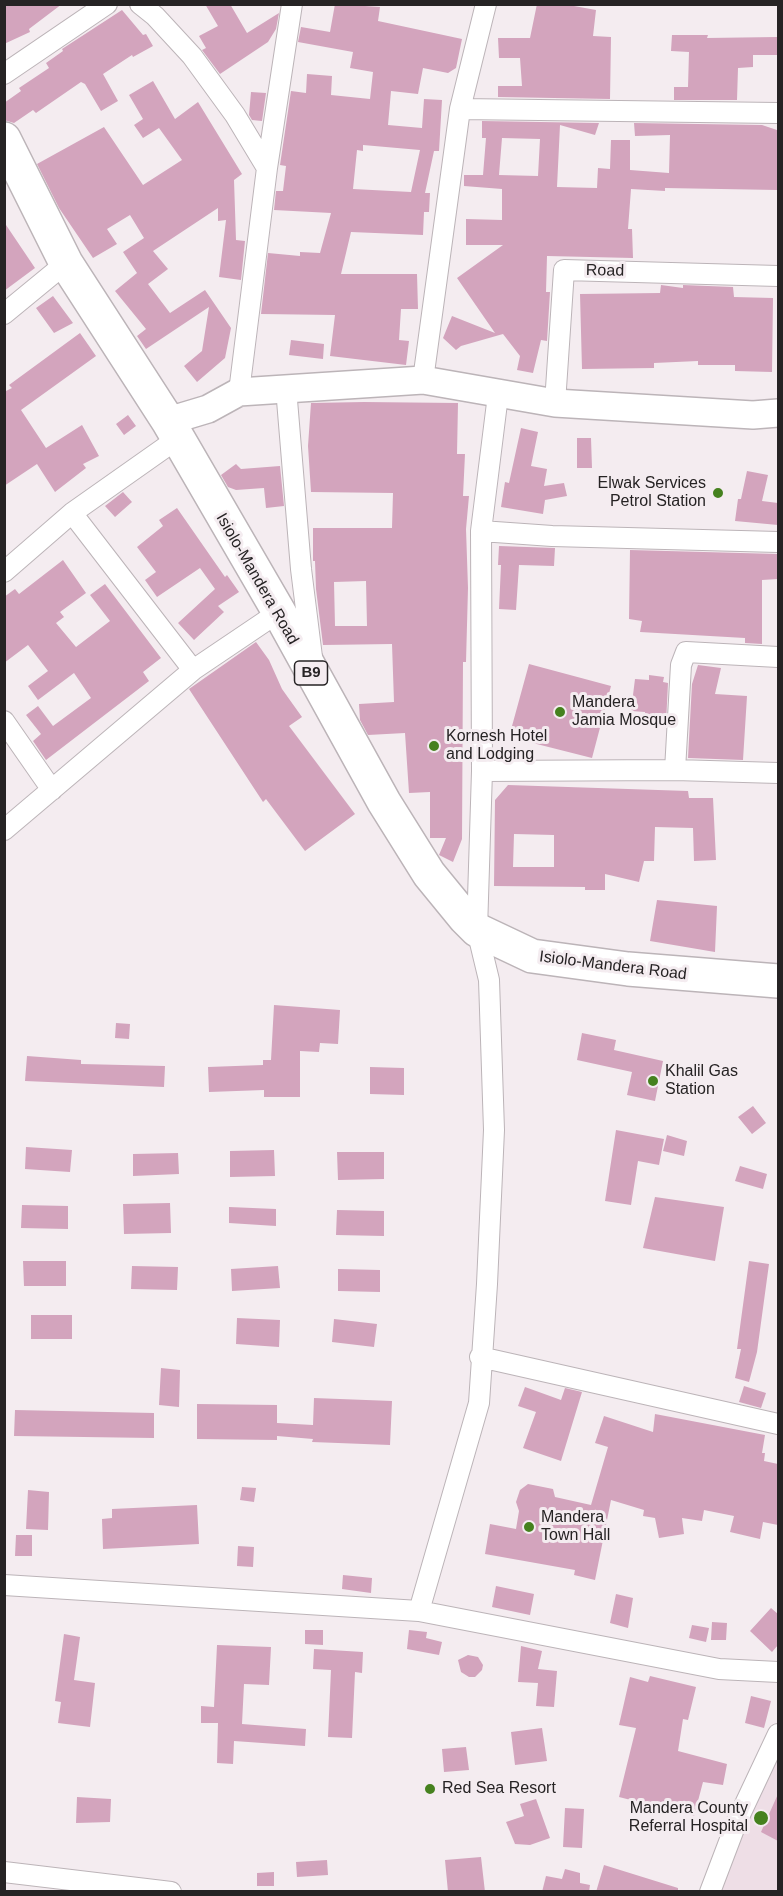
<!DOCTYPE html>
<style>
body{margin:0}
#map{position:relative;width:783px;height:1896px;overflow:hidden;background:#f4ecf0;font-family:Helvetica,sans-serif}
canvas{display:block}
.frame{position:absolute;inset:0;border:6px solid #262324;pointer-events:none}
</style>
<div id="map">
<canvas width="783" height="1896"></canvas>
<div class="frame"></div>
</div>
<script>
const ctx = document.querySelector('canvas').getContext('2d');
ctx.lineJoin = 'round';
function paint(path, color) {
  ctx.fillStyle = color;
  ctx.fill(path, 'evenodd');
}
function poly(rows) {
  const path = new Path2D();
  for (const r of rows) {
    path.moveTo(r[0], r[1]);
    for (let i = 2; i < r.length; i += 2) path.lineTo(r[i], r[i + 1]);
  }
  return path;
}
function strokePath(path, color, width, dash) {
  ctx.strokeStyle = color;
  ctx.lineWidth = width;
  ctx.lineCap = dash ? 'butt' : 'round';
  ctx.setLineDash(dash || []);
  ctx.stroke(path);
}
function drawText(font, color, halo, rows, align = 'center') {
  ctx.font = font + ' Helvetica,sans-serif';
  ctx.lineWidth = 6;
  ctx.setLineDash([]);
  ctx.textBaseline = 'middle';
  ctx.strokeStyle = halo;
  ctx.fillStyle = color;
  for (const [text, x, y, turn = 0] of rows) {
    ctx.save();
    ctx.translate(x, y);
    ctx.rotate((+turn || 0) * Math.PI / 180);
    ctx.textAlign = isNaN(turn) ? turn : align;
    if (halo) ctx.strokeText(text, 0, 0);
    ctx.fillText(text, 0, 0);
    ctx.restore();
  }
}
const built = poly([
 [778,1744,778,1891,709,1891]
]);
const building = poly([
 [4,4,62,4,29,29,30,32,4,44],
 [205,4,230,4,247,33,279,13,276,29,268,42,220,74,202,50,206,48,199,36,218,26],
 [335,4,380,7,378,21,462,39,456,68,448,73,423,68,418,94,391,91,388,125,422,128,424,99,442,100,439,151,434,151,425,193,430,193,429,212,424,212,423,235,351,232,341,274,417,274,418,309,401,309,399,340,409,341,406,365,330,356,335,315,261,314,268,253,300,256,300,252,320,253,331,213,274,210,276,191,283,191,286,166,280,165,291,91,306,93,307,74,332,76,331,95,370,99,373,72,350,68,353,52,298,42,301,27,330,32],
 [363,145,420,150,411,192,353,189,357,150,363,151],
 [537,4,563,4,596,10,593,36,611,37,610,99,498,97,498,86,522,86,520,58,499,58,498,38,530,38],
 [122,10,143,35,146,34,153,46,133,57,132,55,103,74,118,101,101,111,85,84,81,82,36,113,33,110,14,123,4,120,4,103,21,91,19,88,49,68,46,63,63,51,62,49],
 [672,35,708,35,707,38,777,37,777,55,753,55,753,67,738,68,737,100,674,100,674,87,688,87,689,52,671,51],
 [153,81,175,119,198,102,242,174,234,180,236,240,245,241,241,280,219,277,226,220,218,221,218,208,153,251,168,269,148,284,170,313,205,290,231,328,225,358,197,382,184,366,202,351,209,307,146,349,137,336,146,329,115,291,137,273,123,252,144,238,130,215,107,229,117,244,93,258,59,208,37,164,104,127,143,185,182,160,159,128,143,138,134,125,143,119,129,95],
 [251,92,266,93,262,121,252,120,249,115],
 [482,121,599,123,595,135,560,125,557,187,597,188,598,168,610,169,611,140,630,140,630,170,669,173,670,135,635,136,634,123,762,125,777,130,777,190,665,188,665,191,631,189,628,229,632,229,633,258,547,256,546,292,550,292,547,341,541,340,533,373,517,370,520,356,503,334,461,346,456,350,443,338,452,316,495,333,457,278,503,245,466,245,466,219,502,220,502,189,464,186,464,175,483,175,486,138,482,138],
 [502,138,540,139,538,176,499,175],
 [4,222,35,268,4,291],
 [661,285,683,288,683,285,733,287,734,297,773,298,772,372,735,371,735,365,698,365,698,361,654,363,654,368,582,369,580,294,660,293],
 [53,296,73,323,54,333,36,308],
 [80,333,96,356,21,410,46,448,82,425,99,456,83,464,86,468,55,492,37,464,4,486,4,392,12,388,9,385],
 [291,340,324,344,323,359,289,355],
 [364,402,458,403,457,454,465,454,463,496,469,496,466,529,468,588,466,662,463,662,462,839,453,862,439,855,446,838,430,838,430,792,409,793,405,733,368,735,360,720,359,704,394,702,392,644,323,645,316,589,315,561,313,561,313,528,392,528,393,493,311,492,308,446,311,403],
 [366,581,367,626,335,626,334,582],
 [128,415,136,426,124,435,116,424],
 [521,428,538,432,531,466,547,469,544,486,564,483,567,496,545,500,543,514,501,507,505,482,509,483],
 [577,438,591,438,592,468,577,468],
 [236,464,241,469,280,466,284,506,266,508,264,488,236,490,228,487,221,475],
 [747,471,768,475,762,501,778,503,778,525,735,521,738,499,741,499],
 [123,492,132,502,115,517,105,506],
 [177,508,225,577,227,575,239,592,218,606,224,612,194,640,178,623,215,589,200,568,157,597,145,580,156,572,137,547,163,526,159,520],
 [499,546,555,548,554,566,519,565,516,610,499,609,501,565,498,565],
 [630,550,778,554,778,579,762,580,762,644,745,643,745,638,640,632,642,621,629,619],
 [63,560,86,593,60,612,64,617,56,623,76,647,110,621,90,595,105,584,161,658,143,672,149,681,46,760,33,741,41,734,26,715,38,706,53,726,91,698,74,673,38,700,28,686,48,671,28,645,4,663,4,597,15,589,19,594],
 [256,642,269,660,282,689,302,717,289,726,355,814,305,851,266,799,263,802,189,689],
 [529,664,611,686,592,758,509,737],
 [698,665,721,668,715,694,747,696,743,760,688,758,692,684],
 [649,675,664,677,663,682,668,683,666,723,645,722,645,712,631,711,635,679,649,680],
 [508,785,688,791,689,798,713,798,716,860,694,861,693,828,655,827,654,861,644,861,639,882,605,874,605,890,585,890,585,887,494,886,495,800],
 [514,834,554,835,554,867,513,867],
 [657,900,717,906,715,952,650,941],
 [274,1005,340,1010,338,1044,320,1043,319,1052,300,1051,300,1097,264,1097,264,1090,209,1092,208,1067,263,1065,263,1060,271,1060],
 [116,1023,130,1024,129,1039,115,1038],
 [582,1033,616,1040,614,1050,663,1061,655,1101,627,1095,632,1072,577,1060],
 [27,1056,81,1060,81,1064,165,1066,164,1087,25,1081],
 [370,1067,404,1068,404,1095,370,1094],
 [753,1106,766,1123,752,1134,738,1117],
 [616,1130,664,1139,659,1165,638,1161,631,1205,605,1201],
 [667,1135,687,1141,684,1156,663,1151],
 [26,1147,72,1150,70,1172,25,1169],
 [274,1150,275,1176,230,1177,230,1151],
 [337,1152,384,1152,384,1179,338,1180],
 [178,1153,179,1174,133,1176,133,1154],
 [740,1166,767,1174,763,1189,735,1181],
 [655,1197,724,1207,715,1261,643,1248],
 [170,1203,171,1233,124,1234,123,1204],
 [22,1205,68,1206,68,1229,21,1228],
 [229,1207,276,1209,276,1226,229,1223],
 [337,1210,384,1211,384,1236,336,1235],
 [23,1261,66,1261,66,1286,24,1286],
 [749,1261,769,1264,757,1352,749,1382,735,1378,741,1349,737,1349],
 [132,1266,178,1267,177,1290,131,1289],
 [278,1266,280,1288,232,1291,231,1269],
 [338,1269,380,1270,380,1292,338,1291],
 [31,1315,72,1315,72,1339,31,1339],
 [237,1318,280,1320,279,1347,236,1344],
 [334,1319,377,1324,374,1347,332,1342],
 [161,1368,180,1370,179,1407,159,1405],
 [744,1386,766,1393,761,1408,739,1402],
 [525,1387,561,1400,565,1388,582,1392,561,1461,523,1448,536,1412,518,1406],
 [314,1398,392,1401,390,1445,312,1442,313,1439,277,1436,277,1440,197,1439,197,1404,277,1405,277,1423,313,1425],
 [15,1410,154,1413,154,1438,14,1436],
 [655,1414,765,1435,762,1453,765,1453,764,1461,778,1464,778,1525,763,1522,760,1539,730,1532,734,1516,704,1510,702,1521,682,1518,684,1534,659,1538,655,1518,643,1516,644,1510,611,1500,595,1580,574,1575,575,1570,485,1554,490,1524,516,1529,519,1511,516,1502,520,1490,528,1484,553,1489,555,1497,591,1505,608,1447,595,1443,604,1416,653,1432],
 [242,1487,256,1488,254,1502,240,1500],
 [28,1490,49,1492,48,1530,26,1529],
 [197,1505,199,1544,103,1549,102,1519,112,1518,112,1509],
 [16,1535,32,1535,32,1556,15,1556],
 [238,1546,254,1547,253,1567,237,1566],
 [343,1575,372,1578,371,1593,342,1589],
 [496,1586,534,1594,530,1615,492,1607],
 [616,1594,633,1598,628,1628,610,1623],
 [771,1608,778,1614,778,1645,772,1652,750,1631],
 [712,1622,727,1623,726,1640,711,1640],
 [692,1625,709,1628,706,1642,689,1638],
 [305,1630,323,1630,323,1645,305,1644],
 [409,1630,427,1632,426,1638,442,1642,439,1655,407,1649],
 [64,1634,80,1637,74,1680,95,1683,90,1727,58,1723,61,1702,55,1701],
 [217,1645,271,1647,269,1685,244,1684,242,1724,306,1729,305,1746,234,1741,233,1764,217,1763,218,1723,201,1723,201,1706,214,1707],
 [521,1646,542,1651,538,1669,557,1671,554,1707,536,1706,538,1683,518,1682],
 [314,1649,363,1652,362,1673,355,1672,352,1738,328,1737,331,1670,313,1669],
 [468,1655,478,1657,483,1665,482,1670,475,1677,469,1677,461,1672,458,1660],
 [650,1676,696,1687,688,1720,683,1719,678,1751,727,1764,723,1785,703,1782,694,1816,619,1797,636,1728,619,1725,630,1677,648,1682],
 [751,1696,771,1701,764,1728,745,1723],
 [542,1728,547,1761,515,1765,511,1732],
 [466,1747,469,1770,444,1772,442,1749],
 [778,1794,778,1841,761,1832],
 [77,1797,111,1799,110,1822,76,1823],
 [536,1799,550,1838,530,1845,515,1844,506,1822,524,1816,520,1804],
 [565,1808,584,1809,582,1848,563,1847],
 [481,1857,485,1892,448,1892,445,1860],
 [327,1860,328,1875,297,1877,296,1862],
 [604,1865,678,1888,678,1892,596,1892],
 [565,1869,580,1873,580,1883,590,1885,589,1892,542,1892,546,1876,562,1879],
 [274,1872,274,1886,257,1886,257,1873]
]);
const street = poly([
 [140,4,155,16,192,56,235,115,267,168],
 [4,74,107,4],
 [460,109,778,113],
 [4,314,66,263],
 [423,380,460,109,486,4],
 [286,388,301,569,312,657],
 [239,392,267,168,292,4],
 [555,403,564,270,778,276],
 [72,513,193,670],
 [481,531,552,536,778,542],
 [4,572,72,513,177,439],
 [4,721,52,790],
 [675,770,681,665,686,652,778,657],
 [482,771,675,770,778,773],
 [4,830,193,670,279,612],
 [480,1357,778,1424],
 [4,1585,419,1611,719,1669,778,1672],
 [419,1611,479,1403,487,1284,494,1130,489,980,477,930,482,771,481,531,498,395],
 [4,1872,171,1892],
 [710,1892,737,1821,778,1734]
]);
const secondary = poly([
 [168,421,208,409,239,392,423,380,555,403,753,415,778,413]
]);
const highway = poly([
 [4,139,66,263,168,421,279,612,384,802,429,874,465,918,477,930,532,956,628,969,778,981]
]);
const markers = [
 [718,493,6,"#45811e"],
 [560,712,6,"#45811e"],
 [434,746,6,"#45811e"],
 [653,1081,6,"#45811e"],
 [529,1527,6,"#45811e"],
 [430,1789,6,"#45811e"],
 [761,1818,8,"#45811e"]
];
const shields = [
 [311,673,33]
];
const shieldNames = [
 ["B9",311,673]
];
const streetNames = [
 ["Road",605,271,1],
 ["Isiolo-Mandera Road",257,579,60],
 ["Isiolo-Mandera Road",613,966,7]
];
const poiNames = [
 ["Elwak Services",706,484,"right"],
 ["Petrol Station",706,502,"right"],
 ["Mandera",572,703],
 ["Jamia Mosque",572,721],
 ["Kornesh Hotel",446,737],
 ["and Lodging",446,755],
 ["Khalil Gas",665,1072],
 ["Station",665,1090],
 ["Mandera",541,1518],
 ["Town Hall",541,1536],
 ["Red Sea Resort",442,1789],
 ["Mandera County",748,1809,"right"],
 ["Referral Hospital",748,1827,"right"]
];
paint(built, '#eedee6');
paint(building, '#d3a4bd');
strokePath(street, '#bcb4b8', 22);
strokePath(secondary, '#bcb4b8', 30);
strokePath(highway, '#bcb4b8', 36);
strokePath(street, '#fff', 20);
strokePath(secondary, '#fff', 27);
strokePath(highway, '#fff', 33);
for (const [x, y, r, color] of markers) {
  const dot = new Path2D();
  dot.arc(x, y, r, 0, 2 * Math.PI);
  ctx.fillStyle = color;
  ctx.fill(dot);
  strokePath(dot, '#f4ecf0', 2);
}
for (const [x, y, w] of shields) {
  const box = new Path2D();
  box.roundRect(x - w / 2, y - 12, w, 24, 4.5);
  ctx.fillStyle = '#f4ecf0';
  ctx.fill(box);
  strokePath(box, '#262324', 1.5);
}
drawText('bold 15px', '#262324', null, shieldNames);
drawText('16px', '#262324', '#f4ecf0', streetNames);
drawText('16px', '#262324', '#f4ecf0', poiNames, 'left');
</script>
